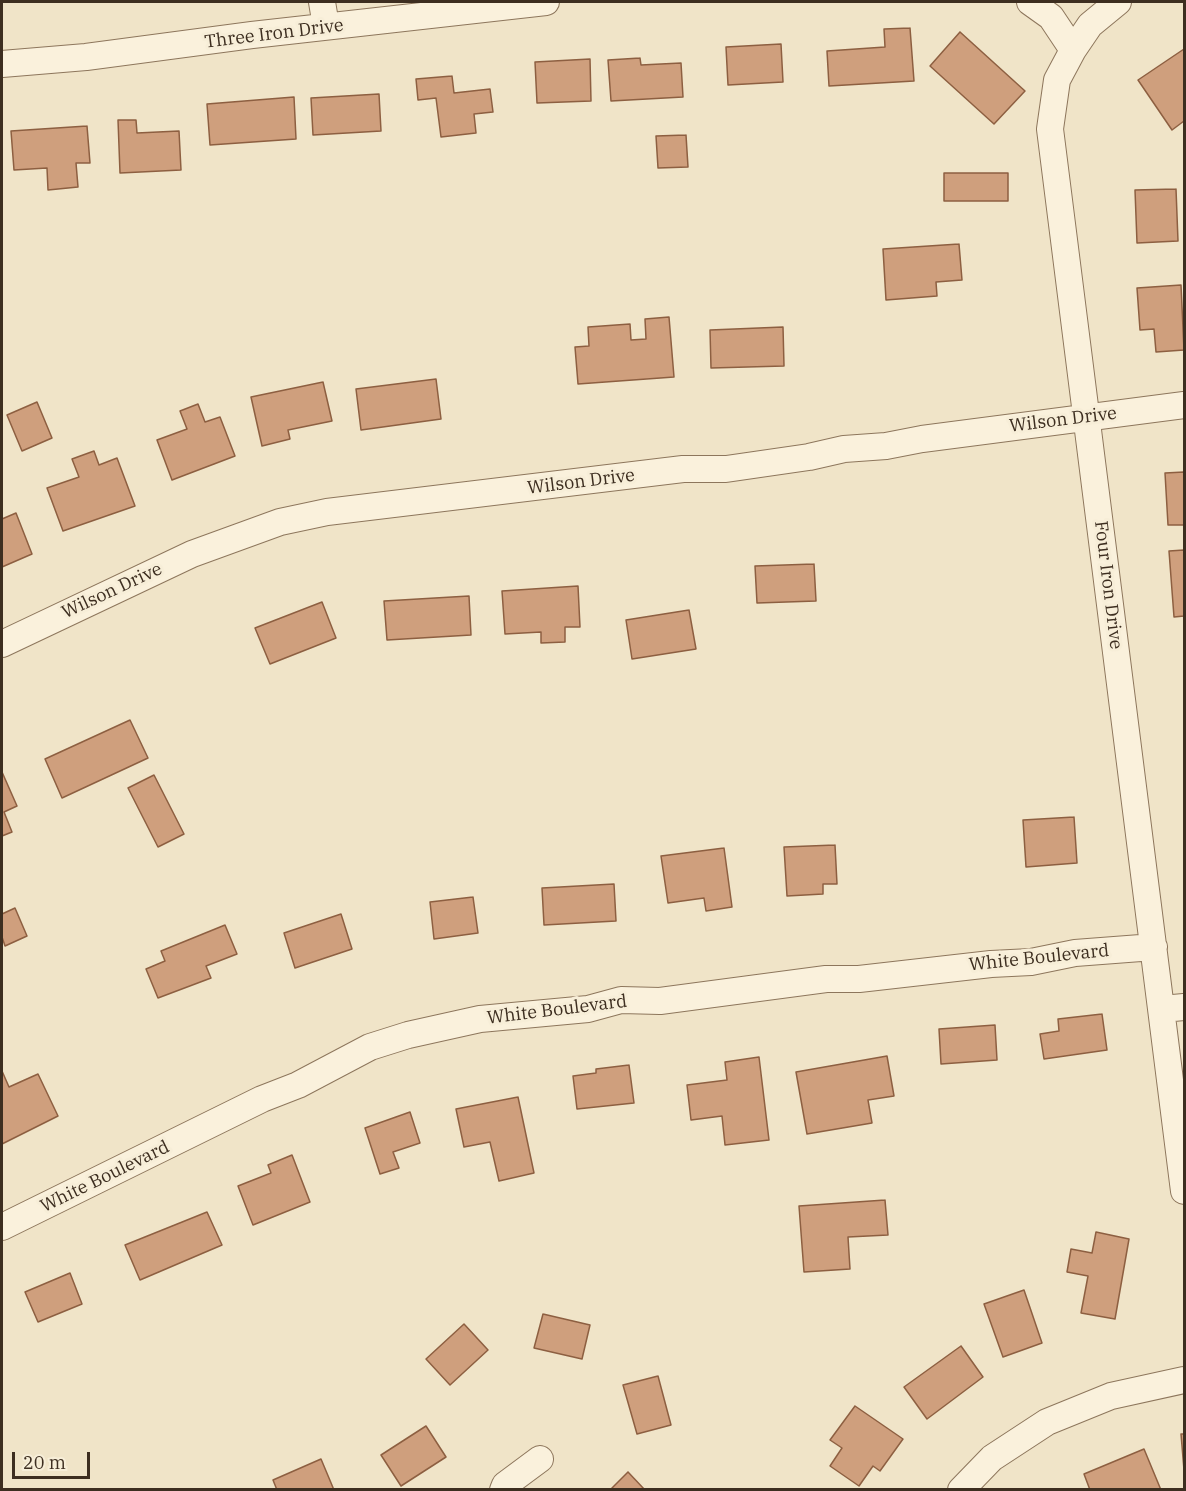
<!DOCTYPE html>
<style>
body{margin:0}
#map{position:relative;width:1186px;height:1491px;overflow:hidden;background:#f0e4c8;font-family:"IBM Plex Serif",serif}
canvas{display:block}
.frame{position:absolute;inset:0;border:3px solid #3d2e20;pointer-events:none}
.scale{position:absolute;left:12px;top:1452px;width:78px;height:27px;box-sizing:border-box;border:3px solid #3d2e20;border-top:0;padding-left:8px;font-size:18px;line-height:21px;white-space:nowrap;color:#3d2e20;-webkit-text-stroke:4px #f7eed8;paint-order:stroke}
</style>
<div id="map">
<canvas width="1186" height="1491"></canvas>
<div class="frame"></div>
<div class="scale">20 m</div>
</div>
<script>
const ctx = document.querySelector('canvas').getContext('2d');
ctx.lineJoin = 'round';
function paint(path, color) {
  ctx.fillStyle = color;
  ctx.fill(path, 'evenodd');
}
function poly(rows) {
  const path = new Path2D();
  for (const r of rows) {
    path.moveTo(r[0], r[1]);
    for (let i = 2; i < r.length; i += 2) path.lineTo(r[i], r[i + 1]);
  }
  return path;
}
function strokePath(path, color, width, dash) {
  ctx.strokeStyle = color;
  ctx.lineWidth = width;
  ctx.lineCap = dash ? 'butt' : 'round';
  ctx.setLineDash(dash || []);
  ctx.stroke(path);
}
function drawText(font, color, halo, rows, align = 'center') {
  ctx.font = font + ' "IBM Plex Serif",serif';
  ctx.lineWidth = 6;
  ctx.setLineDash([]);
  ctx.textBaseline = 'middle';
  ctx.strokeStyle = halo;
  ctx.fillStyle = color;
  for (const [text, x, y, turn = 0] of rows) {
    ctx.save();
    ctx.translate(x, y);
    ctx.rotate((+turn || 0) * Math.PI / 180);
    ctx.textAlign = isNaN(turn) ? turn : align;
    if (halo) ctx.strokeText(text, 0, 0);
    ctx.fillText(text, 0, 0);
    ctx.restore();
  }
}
const building = poly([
 [910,28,914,81,829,86,827,51,885,47,884,29,910,28],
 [960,32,1025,91,994,124,930,66,960,32],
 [781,44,783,82,728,85,726,47,781,44],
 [1184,49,1184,121,1172,130,1138,80,1184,49],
 [640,58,641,65,681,63,683,97,611,101,608,60,640,58],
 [590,59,591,101,537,103,535,62,590,59],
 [452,76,454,93,490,89,493,112,474,114,476,133,441,137,436,98,418,100,416,79,452,76],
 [379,94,381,131,313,135,311,98,379,94],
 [294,97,296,139,210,145,207,104,294,97],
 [118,120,136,120,137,133,179,131,181,170,120,173,118,120],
 [87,126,90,163,76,163,78,187,48,190,47,168,14,170,11,131,87,126],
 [686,135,688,167,658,168,656,136,686,135],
 [944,173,1008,173,1008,201,944,201,944,173],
 [1176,189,1178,241,1137,243,1135,190,1176,189],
 [959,244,962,280,936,282,937,296,886,300,883,249,959,244],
 [1181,285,1184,350,1156,352,1154,329,1140,330,1137,288,1181,285],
 [669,317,674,377,578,384,575,347,589,346,588,327,630,324,631,340,646,339,645,319,669,317],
 [783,327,784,366,711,368,710,330,783,327],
 [436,379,441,419,361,430,356,389,436,379],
 [323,382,332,421,288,430,290,439,262,446,251,397,323,382],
 [37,402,52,438,22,451,7,415,37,402],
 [198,404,205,422,220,417,235,456,172,480,157,440,187,429,180,411,198,404],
 [94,451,99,465,117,458,135,506,63,531,47,488,79,477,72,459,94,451],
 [1184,472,1184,525,1168,525,1165,473,1184,472],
 [16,513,32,554,2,567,2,519,16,513],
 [1184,550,1184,616,1174,617,1169,551,1184,550],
 [814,564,816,601,757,603,755,566,814,564],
 [578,586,580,627,565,627,565,642,541,643,541,632,505,634,502,591,578,586],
 [469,596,471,635,387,640,384,601,469,596],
 [322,602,336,638,270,664,255,628,322,602],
 [689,610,696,649,632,659,626,620,689,610],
 [130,720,148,758,62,798,45,759,130,720],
 [2,772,17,806,4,812,12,832,2,836,2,772],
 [154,775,184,834,158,847,128,788,154,775],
 [1074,817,1077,863,1026,867,1023,820,1074,817],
 [835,845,837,884,823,884,823,894,787,896,784,847,835,845],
 [724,848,732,907,706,911,704,898,668,903,661,856,724,848],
 [614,884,616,921,544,925,542,888,614,884],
 [473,897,478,933,434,939,430,902,473,897],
 [15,908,27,936,5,946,2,937,2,914,15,908],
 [341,914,352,949,295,968,284,933,341,914],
 [225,925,237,954,206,966,211,978,158,998,146,969,165,961,161,951,225,925],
 [1102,1014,1107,1050,1044,1059,1040,1034,1059,1031,1058,1019,1102,1014],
 [995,1025,997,1060,941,1064,939,1029,995,1025],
 [887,1056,894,1096,868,1100,872,1123,807,1134,796,1072,887,1056],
 [759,1057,769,1140,725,1145,722,1116,691,1120,687,1085,727,1080,725,1062,759,1057],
 [629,1065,634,1103,577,1109,573,1076,596,1073,596,1069,629,1065],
 [2,1071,9,1087,38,1074,58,1116,2,1144,2,1071],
 [518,1097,534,1173,499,1181,490,1142,464,1147,456,1109,518,1097],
 [410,1112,420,1143,393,1152,399,1168,380,1174,365,1128,410,1112],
 [292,1155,310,1202,253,1225,238,1186,271,1173,268,1165,292,1155],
 [885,1200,888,1235,848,1237,850,1269,804,1272,799,1206,885,1200],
 [207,1212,222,1245,140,1280,125,1245,207,1212],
 [1096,1232,1129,1239,1115,1319,1081,1313,1088,1276,1067,1272,1071,1249,1092,1253,1096,1232],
 [70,1273,82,1304,38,1322,25,1292,70,1273],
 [1024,1290,1042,1343,1003,1357,984,1304,1024,1290],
 [543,1314,590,1325,582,1359,534,1348,543,1314],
 [464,1324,488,1350,450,1385,426,1359,464,1324],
 [961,1346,983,1377,927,1419,904,1387,961,1346],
 [658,1376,671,1425,637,1434,623,1385,658,1376],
 [855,1406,903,1439,880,1471,873,1466,859,1486,830,1466,842,1448,830,1440,855,1406],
 [426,1426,446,1457,401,1486,381,1455,426,1426],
 [1181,1434,1184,1434,1184,1470,1181,1434],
 [1144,1449,1161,1490,1090,1490,1084,1474,1144,1449],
 [321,1459,334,1490,277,1490,273,1480,321,1459],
 [628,1472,645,1490,610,1490,628,1472]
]);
const street = poly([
 [322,2,326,26],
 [1030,2,1051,17,1073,50],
 [1118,2,1090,25,1073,50,1057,80,1050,129,1184,1191],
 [2,64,86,57,252,35,546,2],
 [2,644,192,554,280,522,327,512,683,469,726,469,809,457,844,449,886,446,922,439,1184,405],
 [1162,1009,1184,1007],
 [2,1227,262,1099,298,1085,370,1047,408,1035,480,1019,588,1009,621,1000,660,1001,826,979,859,979,991,964,1031,962,1075,953,1154,947],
 [503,1490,505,1485,540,1459],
 [961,1490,992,1458,1047,1422,1111,1396,1184,1380]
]);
const streetNames = [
 ["Three Iron Drive",274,34,-7],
 ["Wilson Drive",1063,420,-7],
 ["Wilson Drive",581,482,-7],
 ["Four Iron Drive",1108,585,83],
 ["Wilson Drive",112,591,-25],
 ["White Boulevard",1039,958,-6],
 ["White Boulevard",557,1010,-7],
 ["White Boulevard",105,1177,-26]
];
paint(building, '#cf9f7d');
strokePath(building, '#8d5f41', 1.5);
strokePath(street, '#8d765c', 28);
strokePath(street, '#faf1dc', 26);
drawText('18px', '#3d2e20', '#f7eed8', streetNames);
</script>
